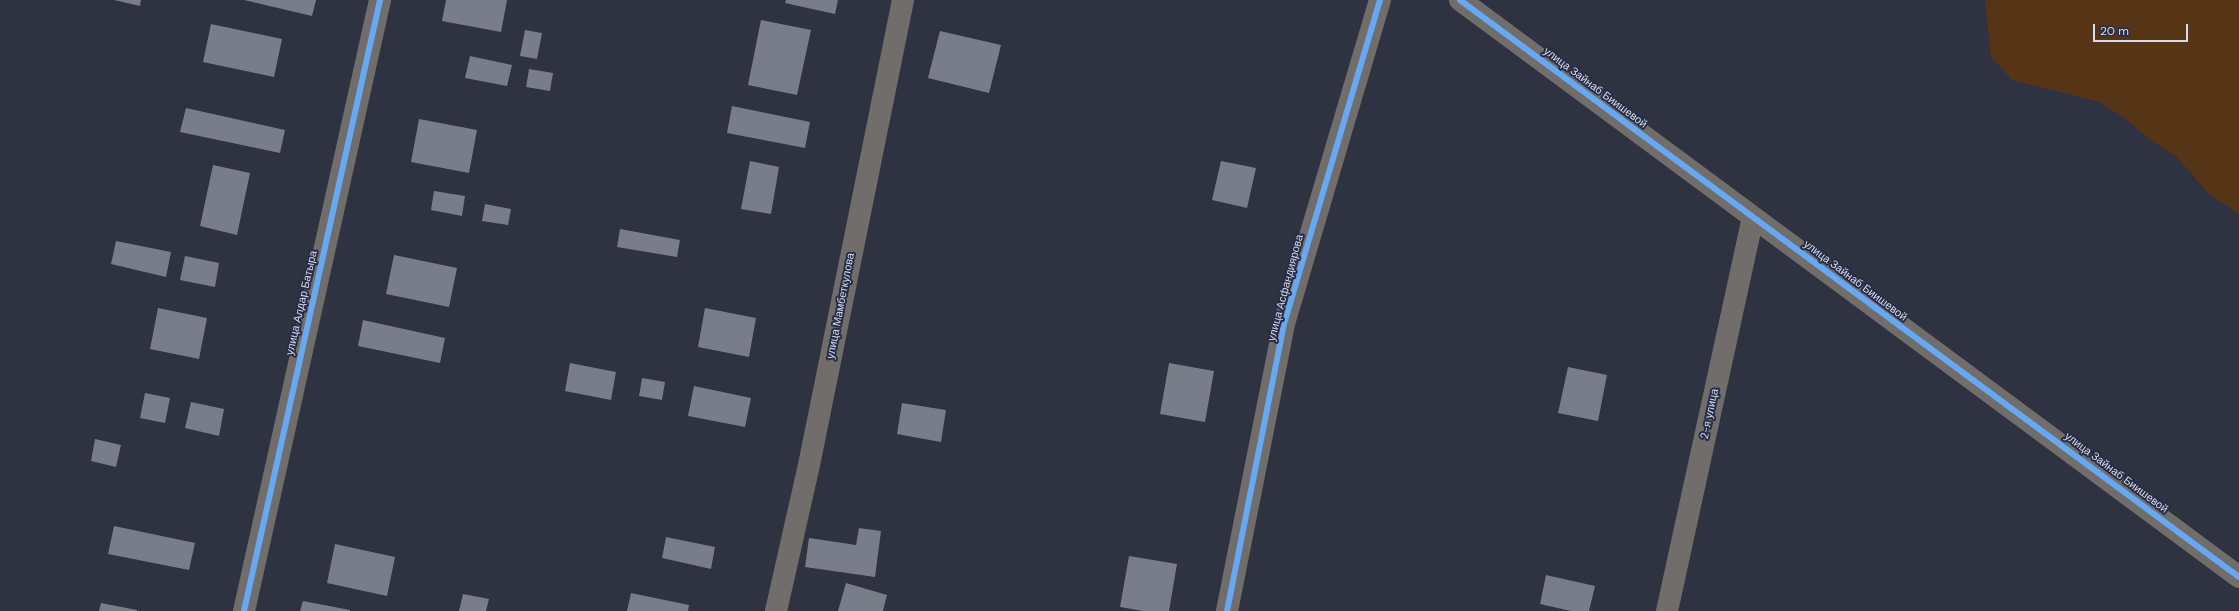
<!DOCTYPE html>
<meta charset="utf-8">
<style>
body{margin:0}
#map{position:relative;width:2239px;height:611px;overflow:hidden;background:#2f3240;font-family:"DM Sans",sans-serif}
canvas{display:block}
.scale{position:absolute;left:2093px;top:24px;width:95px;height:18px;box-sizing:border-box;border:2px solid #d6dbeb;border-top:0;padding-left:5px;font-size:12px;line-height:14px;white-space:nowrap;color:#d6dbeb;-webkit-text-stroke:3px #282e47;paint-order:stroke}
</style>
<div id="map">
<canvas width="2239" height="611"></canvas>
<div class="scale">20 m</div>
</div>
<script>
const ctx = document.querySelector('canvas').getContext('2d');
ctx.lineJoin = 'round';
function paint(path, color) {
  ctx.fillStyle = color;
  ctx.fill(path, 'evenodd');
}
function poly(rows) {
  const path = new Path2D();
  for (const r of rows) {
    path.moveTo(r[0], r[1]);
    for (let i = 2; i < r.length; i += 2) path.lineTo(r[i], r[i + 1]);
  }
  return path;
}
function strokePath(path, color, width, dash) {
  ctx.strokeStyle = color;
  ctx.lineWidth = width;
  ctx.lineCap = dash ? 'butt' : 'round';
  ctx.setLineDash(dash || []);
  ctx.stroke(path);
}
function drawText(font, color, halo, rows, align = 'center') {
  ctx.font = font + ' "DM Sans",sans-serif';
  ctx.lineWidth = 4;
  ctx.setLineDash([]);
  ctx.textBaseline = 'middle';
  ctx.strokeStyle = halo;
  ctx.fillStyle = color;
  for (const [text, x, y, turn = 0] of rows) {
    ctx.save();
    ctx.translate(x, y);
    ctx.rotate((+turn || 0) * Math.PI / 180);
    ctx.textAlign = isNaN(turn) ? turn : align;
    if (halo) ctx.strokeText(text, 0, 0);
    ctx.fillText(text, 0, 0);
    ctx.restore();
  }
}
const green = poly([
 [1985,0,2239,0,2239,213,2210,195,2176,156,2150,140,2127,120,2100,102,2012,80,1991,57]
]);
const building = poly([
 [114,0,141,0,140,6],
 [244,0,316,0,312,16],
 [446,0,507,0,501,32,442,21],
 [786,0,838,0,835,14,785,3],
 [761,20,811,30,797,95,748,85],
 [211,24,282,39,274,77,203,62],
 [525,30,542,33,537,59,520,56],
 [940,31,1001,45,989,93,928,78],
 [470,56,512,65,507,86,465,78],
 [529,69,553,73,550,91,526,87],
 [732,106,810,122,805,148,727,133],
 [186,108,285,130,280,153,180,132],
 [419,119,477,130,469,173,411,162],
 [750,161,779,167,771,214,741,209],
 [1221,161,1256,168,1247,208,1212,200],
 [213,165,250,173,237,235,200,226],
 [434,191,465,196,462,216,431,210],
 [485,204,511,209,508,225,482,221],
 [620,229,680,240,677,257,617,247],
 [116,241,171,252,166,277,111,264],
 [394,255,457,268,449,307,386,294],
 [185,256,219,263,215,287,180,280],
 [158,308,207,318,199,359,150,349],
 [705,308,756,318,749,357,698,347],
 [363,320,445,338,440,363,358,346],
 [570,363,616,372,611,400,565,391],
 [1169,363,1214,371,1205,422,1160,414],
 [1568,367,1607,375,1598,421,1558,413],
 [642,378,665,382,662,400,639,396],
 [694,386,751,398,745,427,688,416],
 [145,393,170,398,165,423,140,418],
 [191,402,224,409,219,436,185,428],
 [902,403,946,410,941,442,897,434],
 [95,439,121,445,116,467,91,461],
 [114,526,195,543,189,570,108,554],
 [859,528,881,531,875,577,805,567,809,538,856,545],
 [666,537,715,547,711,569,662,558],
 [335,544,395,557,387,596,327,583],
 [1129,556,1177,564,1169,611,1143,611,1120,607],
 [1546,575,1595,586,1589,611,1571,611,1540,604],
 [846,583,887,595,883,611,838,611],
 [631,593,689,605,688,611,627,611],
 [463,594,489,599,486,611,459,611],
 [303,601,350,610,350,611,300,611],
 [101,603,137,610,137,611,99,611]
]);
const minor = poly([
 [1460,0,2239,577],
 [244,611,380,0],
 [776,611,809,465,903,0],
 [1227,611,1284,324,1380,0],
 [1667,611,1753,217]
]);
const cycleway = poly([
 [1460,0,2239,577],
 [244,611,380,0],
 [1227,611,1284,324,1380,0]
]);
const streetNames = [
 ["улица Зайнаб Биишевой",1595,88,37],
 ["улица Зайнаб Биишевой",1855,281,37],
 ["улица Асфандиярова",1286,288,-75],
 ["улица Алдар Батыра",302,303,-77],
 ["улица Мамбеткулова",841,306,-79],
 ["2-я улица",1710,414,-78],
 ["улица Зайнаб Биишевой",2116,473,37]
];
paint(green, '#553516');
paint(building, '#797d89');
strokePath(minor, '#706d6b', 22);
strokePath(cycleway, '#66a8f1', 6);
drawText('11px', '#d6dbeb', '#282e47', streetNames);
</script>
